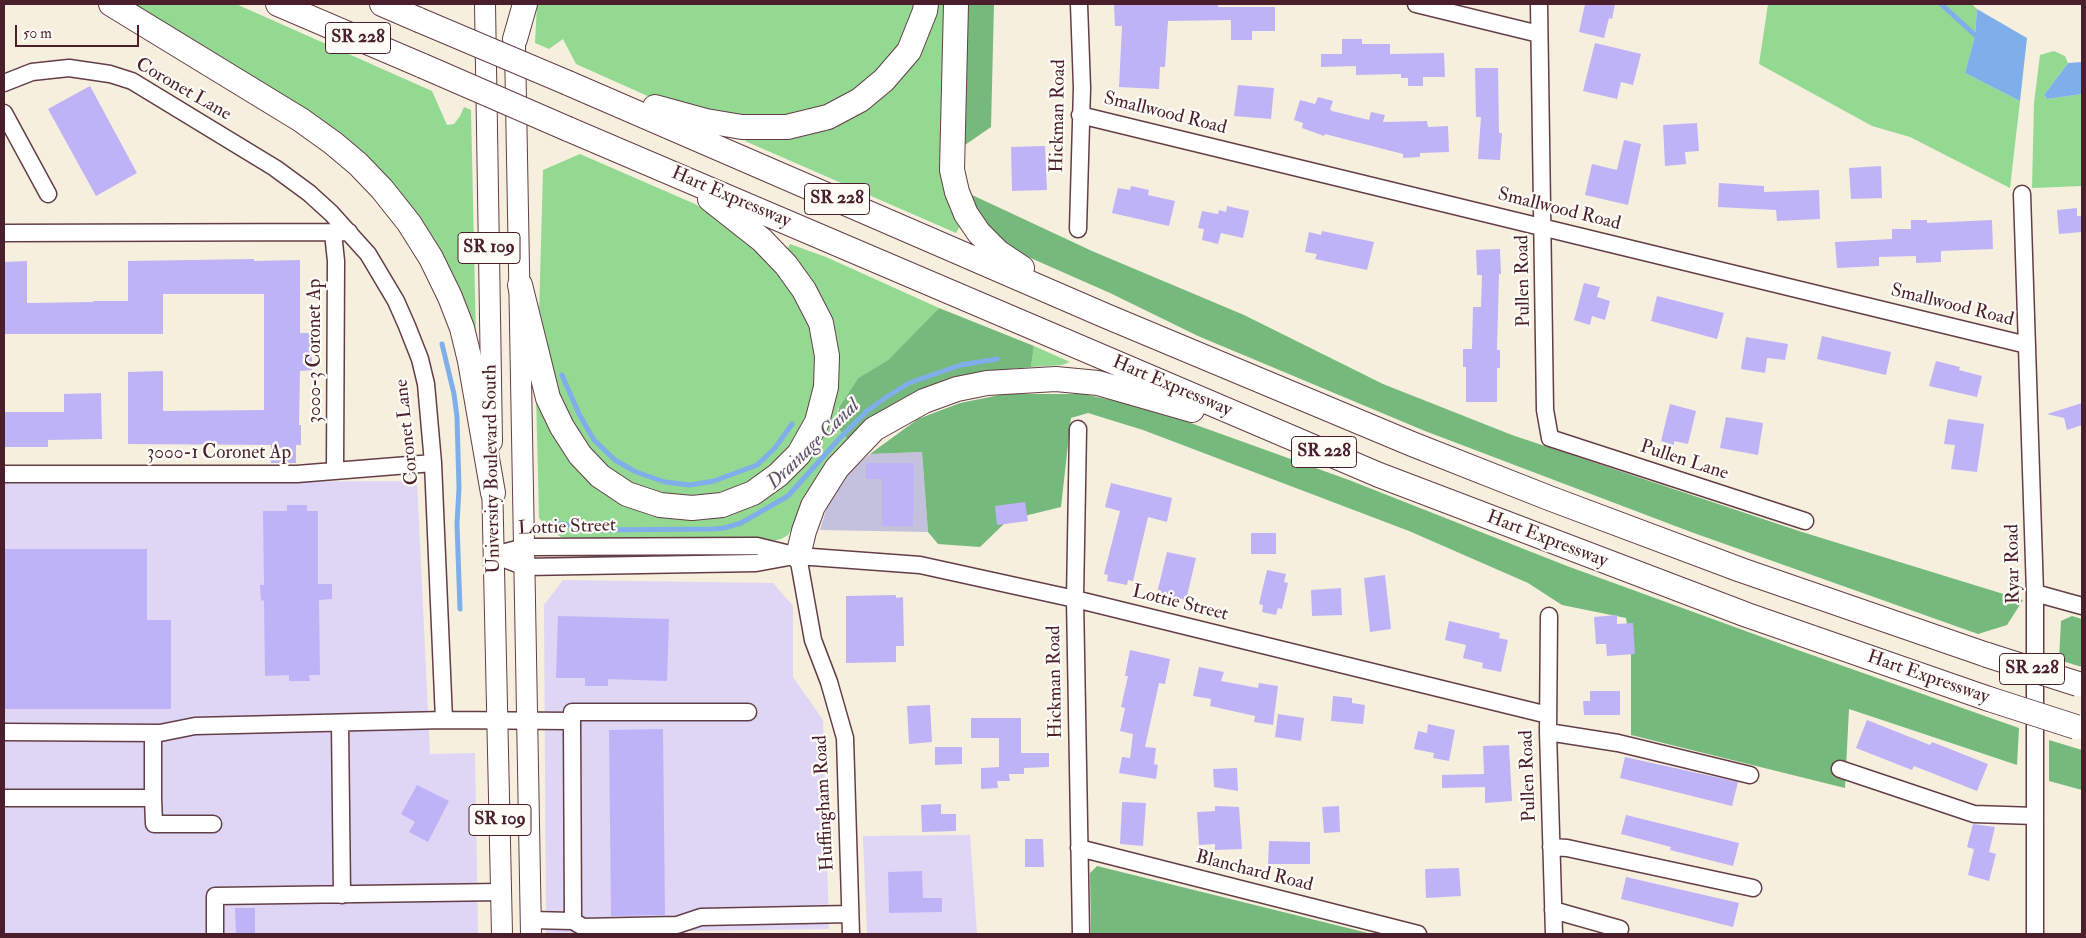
<!DOCTYPE html>
<style>
body{margin:0}
#map{position:relative;width:2086px;height:938px;overflow:hidden;background:#f6efdd;font-family:"IM FELL Double Pica",serif}
canvas{display:block}
.frame{position:absolute;inset:0;border:5px solid #4a1f2b;pointer-events:none}
.scale{position:absolute;left:15px;top:25px;width:124px;height:22px;box-sizing:border-box;border:2px solid #4a1f2b;border-top:0;padding-left:6px;font-size:15px;line-height:18px;white-space:nowrap;color:#4a1f2b;-webkit-text-stroke:4px #fdfcf7;paint-order:stroke}
</style>
<div id="map">
<canvas width="2086" height="938"></canvas>
<div class="frame"></div>
<div class="scale">50 m</div>
</div>
<script>
const ctx = document.querySelector('canvas').getContext('2d');
ctx.lineJoin = 'round';
function paint(path, color) {
  ctx.fillStyle = color;
  ctx.fill(path, 'evenodd');
}
function poly(rows) {
  const path = new Path2D();
  for (const r of rows) {
    path.moveTo(r[0], r[1]);
    for (let i = 2; i < r.length; i += 2) path.lineTo(r[i], r[i + 1]);
  }
  return path;
}
function strokePath(path, color, width, dash) {
  ctx.strokeStyle = color;
  ctx.lineWidth = width;
  ctx.lineCap = dash ? 'butt' : 'round';
  ctx.setLineDash(dash || []);
  ctx.stroke(path);
}
function drawText(font, color, halo, rows, align = 'center') {
  ctx.font = font + ' "IM FELL Double Pica",serif';
  ctx.lineWidth = 4.5;
  ctx.setLineDash([]);
  ctx.textBaseline = 'middle';
  ctx.strokeStyle = halo;
  ctx.fillStyle = color;
  for (const [text, x, y, turn = 0] of rows) {
    ctx.save();
    ctx.translate(x, y);
    ctx.rotate((+turn || 0) * Math.PI / 180);
    ctx.textAlign = isNaN(turn) ? turn : align;
    if (halo) ctx.strokeText(text, 0, 0);
    ctx.fillText(text, 0, 0);
    ctx.restore();
  }
}
const built = poly([
 [417,481,430,754,475,753,478,934,4,934,4,483],
 [563,580,773,583,793,606,793,677,823,720,829,929,546,933,544,605],
 [970,835,977,934,867,934,863,836]
]);
const industrial = poly([
 [922,452,928,532,820,530,829,500,847,473,870,454]
]);
const green = poly([
 [122,4,236,4,432,91,447,125,454,124,460,116,464,107,471,110,476,340,402,203],
 [537,4,919,4,907,37,871,80,821,111,750,121,661,102,576,64,563,39,549,49,535,43],
 [934,4,949,4,943,160,943,189,951,212,960,226,956,233,745,141,747,134,852,114],
 [1768,4,1972,4,1977,9,1975,36,1965,73,2020,101,2010,188,1910,137,1872,126,1759,64],
 [2054,51,2065,56,2068,63,2044,95,2047,99,2082,94,2082,186,2032,188,2034,103,2040,55],
 [580,154,695,204,718,218,774,261,808,313,820,376,799,438,762,478,713,498,685,499,626,485,598,463,557,399,539,315,543,170],
 [790,244,826,257,939,308,888,360,858,378,838,408,837,427,850,442,839,454,788,535,781,539,770,542,574,540,561,537,551,531,539,518,536,394,556,433,648,510,776,486,837,373,786,251],
 [1034,346,1070,362,1062,365,1031,367]
]);
const forest = poly([
 [968,4,994,4,991,127,965,145],
 [970,194,1092,251,1244,315,1383,384,1512,435,1802,532,2023,600,2007,625,1978,634,1691,532,1425,431,1198,336,1110,293,1017,252,993,235,976,212],
 [939,308,1034,346,1031,367,1000,370,850,442,837,427,839,407,858,378,888,360],
 [1005,394,1083,394,1149,408,1349,480,1567,566,1795,649,2019,728,2017,765,1849,709,1845,788,1631,735,1631,648,1626,618,1562,605,1528,583,1409,531,1143,430,1088,413,1071,418,1061,507,1008,520,980,547,938,544,928,532,922,452,870,454,918,419,960,403],
 [2072,616,2082,619,2082,667,2059,660,2061,621],
 [2049,740,2082,750,2082,790,2049,781],
 [1097,866,1372,934,1091,934,1090,873]
]);
const water = poly([
 [1977,9,2027,38,2020,101,1965,73,1975,36],
 [2082,62,2082,94,2047,99,2044,95,2068,63]
]);
const stream = poly([
 [1941,4,1975,35],
 [442,344,454,394,457,417,459,488,457,524,460,609],
 [562,375,579,414,594,440,615,460,636,472,665,482,690,485,714,481,757,465,775,448,792,424],
 [556,523,595,530,712,529,724,528,741,523,788,496,840,438,867,411,885,398,909,383,961,365,997,359]
]);
const building = poly([
 [1114,4,1218,4,1218,7,1275,7,1275,31,1252,31,1252,40,1231,40,1231,20,1168,21,1165,67,1160,67,1159,89,1119,87,1122,26,1115,26],
 [1585,4,1615,4,1612,19,1609,18,1604,38,1579,32],
 [1342,39,1362,39,1362,44,1390,44,1390,54,1444,53,1445,77,1423,77,1423,86,1408,86,1408,78,1401,78,1401,74,1356,75,1356,66,1321,67,1321,54,1342,54],
 [1595,43,1641,54,1633,85,1621,82,1617,99,1583,91],
 [1475,68,1498,68,1499,133,1502,133,1500,160,1478,159,1481,117,1476,117],
 [1238,85,1274,88,1271,119,1234,116],
 [90,86,137,173,96,196,48,109],
 [1318,97,1333,101,1330,109,1332,111,1369,120,1371,112,1385,115,1383,122,1427,121,1428,127,1448,126,1449,152,1420,153,1420,157,1403,158,1403,154,1325,134,1324,136,1302,128,1303,123,1294,120,1300,100,1315,104],
 [1697,123,1699,151,1685,152,1686,164,1665,166,1663,125],
 [1624,140,1641,144,1628,205,1585,195,1592,164,1617,170],
 [1045,146,1047,190,1012,191,1011,147],
 [1881,166,1882,198,1851,199,1849,168],
 [1719,183,1764,186,1764,192,1819,190,1820,219,1777,221,1776,210,1718,207],
 [1131,186,1149,190,1148,195,1175,201,1169,226,1112,213,1118,188,1130,190],
 [1227,206,1249,211,1243,238,1221,233,1218,244,1202,240,1204,229,1198,228,1202,211,1218,214,1219,210,1226,212],
 [2077,208,2077,216,2082,216,2082,232,2059,234,2057,210],
 [1911,220,1927,220,1927,223,1992,220,1993,249,1941,251,1941,262,1916,263,1916,256,1879,257,1879,266,1837,268,1835,242,1892,239,1892,229,1911,229],
 [1322,231,1374,242,1367,270,1315,259,1317,254,1305,252,1309,232,1321,235],
 [1500,249,1501,274,1499,274,1497,350,1500,350,1500,368,1497,368,1497,402,1466,402,1466,367,1463,367,1463,349,1472,349,1473,307,1481,307,1482,275,1477,275,1476,250],
 [254,259,254,261,300,260,300,333,312,333,312,370,300,371,299,425,301,425,301,445,296,445,296,463,271,463,271,445,128,444,128,372,163,371,163,411,264,410,264,294,163,294,163,334,4,334,4,262,27,261,27,303,93,302,93,301,128,301,128,261],
 [1584,283,1600,287,1597,297,1610,301,1605,320,1592,316,1590,325,1574,320],
 [1657,296,1724,313,1717,339,1651,321],
 [1822,336,1891,352,1886,375,1817,359],
 [1746,337,1788,344,1785,360,1767,358,1765,373,1741,369],
 [1936,361,1960,367,1959,370,1982,376,1977,397,1929,386],
 [101,393,102,439,48,440,48,447,4,447,4,412,64,412,64,394],
 [2082,403,2082,425,2067,430,2064,418,2047,414],
 [1670,404,1696,411,1688,444,1674,441,1674,445,1661,441],
 [1726,417,1763,423,1758,455,1720,448],
 [1948,419,1984,424,1977,472,1951,469,1955,445,1944,444],
 [866,463,914,463,913,526,882,526,882,479,866,479],
 [1111,483,1172,498,1167,522,1148,517,1133,581,1128,580,1127,585,1107,581,1108,575,1104,574,1120,511,1105,507],
 [1025,502,1028,521,997,525,995,506],
 [287,505,307,505,307,511,318,511,318,584,332,584,332,599,319,600,320,675,309,675,310,681,289,681,289,675,265,676,264,600,261,601,260,585,264,585,263,511,287,511],
 [1251,533,1276,533,1276,554,1251,554],
 [4,549,147,549,147,620,171,620,171,709,4,709],
 [1167,552,1196,558,1186,600,1157,593],
 [1267,570,1286,574,1284,582,1288,583,1282,609,1278,608,1276,615,1262,612,1263,605,1259,604],
 [1385,575,1391,629,1370,632,1364,578],
 [1341,588,1342,615,1312,616,1311,590],
 [896,595,896,598,903,597,904,646,896,646,896,662,846,663,846,596],
 [1617,615,1617,624,1633,623,1635,654,1607,656,1606,644,1596,644,1594,617],
 [558,616,669,619,667,681,608,679,608,686,585,686,585,678,556,678],
 [1449,621,1500,633,1499,638,1508,640,1501,672,1482,668,1483,663,1463,658,1466,645,1445,640],
 [1130,650,1170,659,1165,684,1159,683,1145,747,1156,748,1154,764,1158,765,1156,779,1119,773,1122,757,1130,758,1133,734,1120,731,1125,708,1121,707,1128,676,1125,676],
 [1199,667,1224,672,1221,681,1258,688,1259,683,1278,686,1273,725,1254,722,1255,716,1210,706,1211,699,1193,696],
 [1590,691,1620,691,1620,715,1584,715,1583,701,1590,701],
 [1333,696,1352,698,1352,703,1365,705,1363,724,1331,721],
 [930,705,932,742,909,744,907,706],
 [1278,714,1304,718,1301,741,1275,737],
 [971,718,1021,718,1021,753,1049,753,1049,767,1024,768,1024,774,1009,774,1010,781,997,781,998,788,981,789,981,768,999,767,999,738,971,738],
 [1867,720,1930,745,1932,742,1988,764,1977,791,1914,766,1912,770,1856,748],
 [1428,724,1455,730,1449,761,1433,758,1434,753,1414,749,1418,731,1427,733],
 [663,729,665,915,611,916,609,730],
 [1509,745,1512,801,1485,803,1485,787,1442,788,1442,775,1484,774,1483,746],
 [935,747,962,747,962,764,935,765],
 [1625,757,1738,782,1732,806,1620,778],
 [1237,768,1238,791,1214,787,1213,769],
 [417,785,449,801,428,842,409,832,415,822,401,814],
 [1122,802,1146,803,1143,846,1120,844],
 [941,804,941,814,956,814,956,831,922,832,921,805],
 [1215,806,1239,807,1242,849,1215,850,1215,844,1199,845,1197,812,1215,811],
 [1339,806,1340,832,1324,833,1322,807],
 [1626,815,1739,843,1733,866,1670,850,1671,847,1621,834],
 [1973,824,1995,827,1989,852,1996,854,1989,881,1968,875,1974,849,1967,847],
 [1025,839,1043,839,1044,867,1025,867],
 [1269,841,1310,842,1310,864,1268,864],
 [1459,868,1461,896,1426,898,1425,869],
 [922,871,923,898,942,898,942,912,889,913,888,872],
 [1626,877,1739,903,1733,927,1621,899],
 [235,908,255,908,255,934,236,934]
]);
const minor = poly([
 [1416,4,1539,34],
 [1539,4,1545,410,1550,438,1805,521],
 [4,83,32,72,69,68,110,74,132,81,275,168,309,193,331,213,368,254,396,301,407,326,420,359,426,384,433,463,444,720],
 [4,113,48,194],
 [1080,115,2027,345],
 [2022,194,2035,593,2035,934],
 [1078,229,1082,88,1079,4],
 [4,233,349,232],
 [333,233,336,261,335,470],
 [1078,429,1075,599,1081,934],
 [4,474,297,474,433,463],
 [494,555,525,547,757,546,798,556,920,565,1075,599,1548,715],
 [494,555,525,567,756,563,789,557],
 [798,556,813,640,829,682,845,738,851,934],
 [2035,593,2082,606],
 [1549,616,1548,732,1554,934],
 [572,721,573,921],
 [340,724,342,895],
 [4,732,160,733,195,726,444,720,572,721,572,712,748,712],
 [1548,732,1618,743,1750,775],
 [1840,769,1974,814,2035,816],
 [4,798,153,798,153,733],
 [153,798,154,824,213,824],
 [1551,847,1567,848,1753,888],
 [1079,848,1418,934],
 [1553,910,1620,929],
 [531,920,573,921,583,927,677,925,701,917,850,914],
 [215,934,215,896,501,892]
]);
const major = poly([
 [485,4,492,442],
 [515,46,531,934],
 [492,478,502,934]
]);
const highway = poly([
 [111,4,301,120,333,143,358,164,382,189,409,223,431,258,450,297,462,328,470,361,493,493],
 [278,4,423,66],
 [382,4,419,20],
 [956,4,952,170,957,192,966,214,979,233,998,252,1022,268],
 [515,39,525,4],
 [568,83,1106,316,1412,444,1549,498,1741,570,1987,655],
 [655,107,706,121,742,127,787,127,828,117,860,100,884,80,909,51,925,11,926,4],
 [568,129,1379,475,1747,615,1989,699],
 [520,285,548,398,562,427,580,455,600,476,627,494,660,505,692,508,722,505,753,493,778,475,799,454,817,422,826,387,827,356,821,323,804,290,786,265,762,240,710,199],
 [798,556,804,531,813,506,837,468,874,429,924,401,957,389,987,383,1056,379,1098,383,1192,410]
]);
const highwayBridge = poly([
 [419,20,568,83],
 [423,66,568,129],
 [1987,655,2078,684],
 [1989,699,2076,727]
]);
const shields = [
 [358,38,65],
 [837,199,65],
 [489,248,62],
 [1324,452,65],
 [2032,669,65],
 [500,820,62]
];
const shieldNames = [
 ["SR 228",358,38],
 ["SR 228",837,199],
 ["SR 109",489,248],
 ["SR 228",1324,452],
 ["SR 228",2032,669],
 ["SR 109",500,820]
];
const streetNames = [
 ["Coronet Lane",183,90,30],
 ["Smallwood Road",1165,114,14],
 ["Hickman Road",1059,116,-89],
 ["Hart Expressway",731,198,23],
 ["Smallwood Road",1559,210,14],
 ["Pullen Road",1524,281,-91],
 ["Smallwood Road",1952,306,14],
 ["3000-3 Coronet Ap",316,351,-90],
 ["Hart Expressway",1172,387,23],
 ["Coronet Lane",408,432,-96],
 ["3000-1 Coronet Ap",219,454],
 ["Pullen Lane",1684,461,18],
 ["University Boulevard South",493,469,-91],
 ["Lottie Street",567,528,-2],
 ["Hart Expressway",1547,540,21],
 ["Ryar Road",2014,564,-91],
 ["Lottie Street",1180,604,14],
 ["Hart Expressway",1928,678,19],
 ["Hickman Road",1056,682,-91],
 ["Pullen Road",1529,776,-92],
 ["Huffingham Road",825,803,-93],
 ["Blanchard Road",1254,872,14]
];
const waterNames = [
 ["Drainage Canal",814,445,-44]
];
paint(built, '#dfd5f5');
paint(industrial, '#c3c1db');
paint(green, '#93d992');
paint(forest, '#76b97c');
paint(water, '#7fafea');
strokePath(stream, '#7fafea', 5);
paint(building, '#bfb3f8');
strokePath(minor, '#643e46', 19);
strokePath(major, '#643e46', 22);
strokePath(highway, '#643e46', 26);
strokePath(minor, '#fff', 16);
strokePath(major, '#fff', 20);
strokePath(highway, '#fff', 24);
strokePath(highwayBridge, '#643e46', 26, []);
strokePath(highwayBridge, '#fff', 24);
for (const [x, y, w] of shields) {
  const box = new Path2D();
  box.roundRect(x - w / 2, y - 15.5, w, 31, 4);
  ctx.fillStyle = '#fdfcf7';
  ctx.fill(box);
  strokePath(box, '#4a1f2b', 1);
}
drawText('bold 18px', '#4a1f2b', null, shieldNames);
drawText('19px', '#4a1f2b', '#fdfcf7', streetNames);
drawText('italic 20px', '#5d516e', '#fdfcf7', waterNames);
</script>
